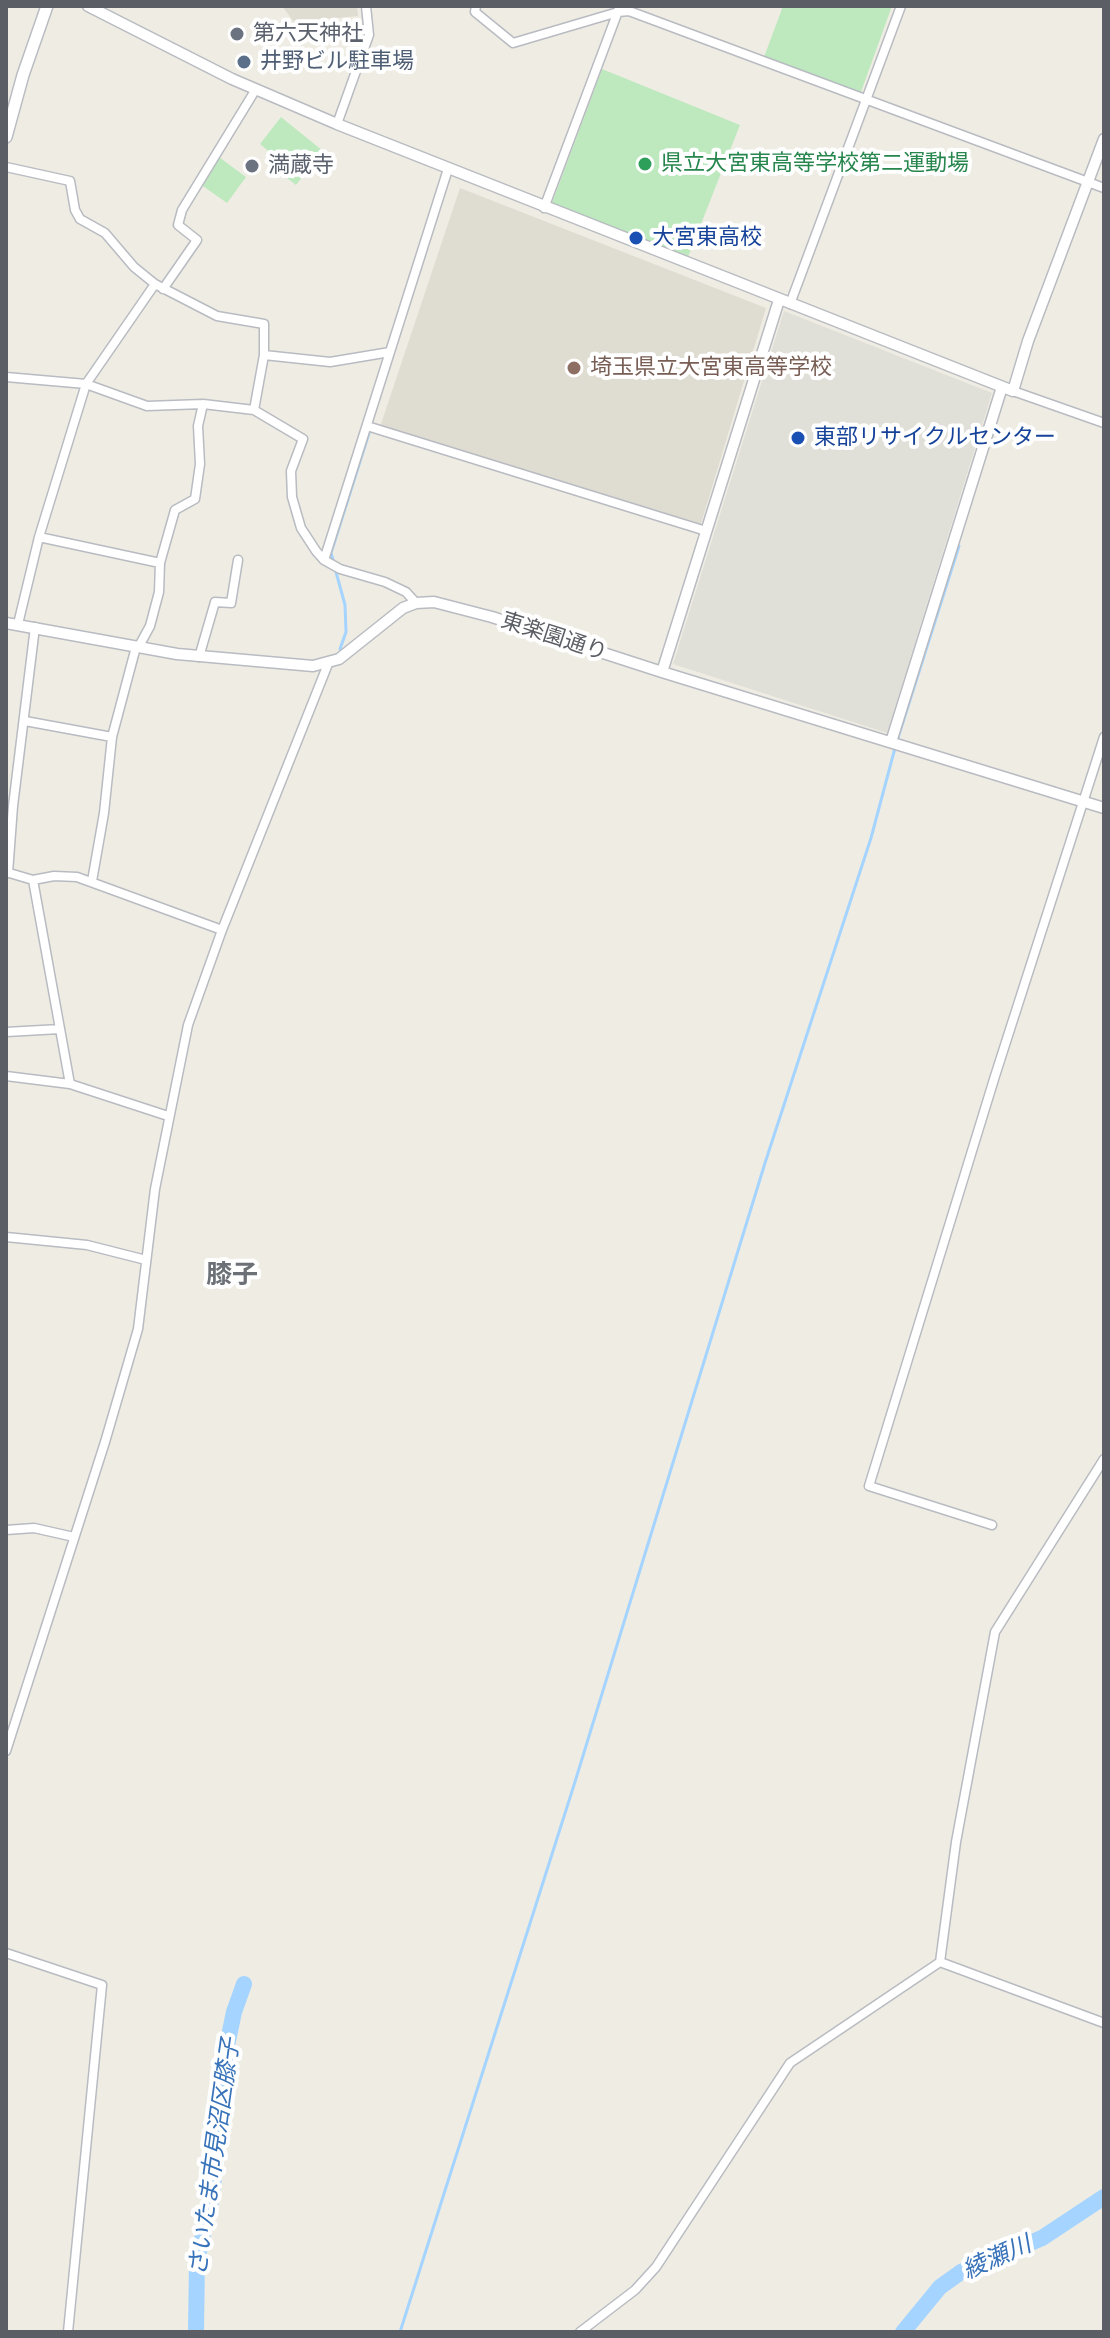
<!DOCTYPE html>
<meta charset="utf-8">
<style>
body{margin:0}
#map{position:relative;width:1110px;height:2338px;overflow:hidden;background:#efede3;font-family:"PT Sans",sans-serif}
canvas{display:block}
.frame{position:absolute;inset:0;border:8px solid #5b5f65;pointer-events:none}
</style>
<div id="map">
<canvas width="1110" height="2338"></canvas>
<div class="frame"></div>
</div>
<script>
const ctx = document.querySelector('canvas').getContext('2d');
ctx.lineJoin = 'round';
function paint(path, color) {
  ctx.fillStyle = color;
  ctx.fill(path, 'evenodd');
}
function poly(rows) {
  const path = new Path2D();
  for (const r of rows) {
    path.moveTo(r[0], r[1]);
    for (let i = 2; i < r.length; i += 2) path.lineTo(r[i], r[i + 1]);
  }
  return path;
}
function strokePath(path, color, width, dash) {
  ctx.strokeStyle = color;
  ctx.lineWidth = width;
  ctx.lineCap = dash ? 'butt' : 'round';
  ctx.setLineDash(dash || []);
  ctx.stroke(path);
}
function drawText(font, color, halo, rows, align = 'center') {
  ctx.font = font + ' "PT Sans","Noto Sans JP",sans-serif';
  ctx.lineWidth = 8;
  ctx.setLineDash([]);
  ctx.textBaseline = 'middle';
  ctx.strokeStyle = halo;
  ctx.fillStyle = color;
  for (const [text, x, y, turn = 0] of rows) {
    ctx.save();
    ctx.translate(x, y);
    ctx.rotate((+turn || 0) * Math.PI / 180);
    ctx.textAlign = isNaN(turn) ? turn : align;
    if (halo) ctx.strokeText(text, 0, 0);
    ctx.fillText(text, 0, 0);
    ctx.restore();
  }
}
const industrial = poly([
 [784,311,992,393,887,733,673,664]
]);
const education = poly([
 [282,6,357,6,358,16,294,22],
 [460,188,766,308,700,527,380,427]
]);
const green = poly([
 [783,6,892,6,861,92,764,57],
 [602,69,740,125,688,257,552,203],
 [281,117,323,151,296,185,267,162,273,155,260,144],
 [219,157,246,177,227,203,200,184]
]);
const stream = poly([
 [334,563,331,553,370,430],
 [336,572,345,605,346,632,340,649],
 [897,741,959,546],
 [400,2332,574,1785,765,1163,871,838,895,748]
]);
const river = poly([
 [196,2332,197,2260,212,2197,225,2055,234,2012,244,1984],
 [903,2332,940,2287,961,2272,1042,2238,1104,2197]
]);
const minor = poly([
 [476,6,475,12,513,43,618,12,629,11,1104,188],
 [337,124,369,35,366,6],
 [6,167,70,181,75,210,80,219,105,233,134,267,155,284,217,316,264,324,264,355,254,410],
 [544,208,620,6],
 [163,289,197,240,178,225,182,210,256,89],
 [790,304,901,6],
 [264,355,330,362,390,352],
 [6,377,86,384,147,406,203,404,254,410,303,439,291,471,292,497,301,528,316,551,324,560,340,569,385,582,406,592,416,603],
 [1013,391,1104,423],
 [367,426,706,531],
 [39,537,160,563],
 [324,560,448,169],
 [18,624,39,537,86,384,155,284],
 [138,648,150,626,159,592,160,563,175,510,195,499,200,464,198,426,203,404],
 [199,657,215,602,231,603,238,560],
 [25,721,112,737],
 [6,872,33,880,54,876,77,877,222,930],
 [8,873,13,806,35,627],
 [33,880,70,1084],
 [92,881,104,813,112,737,136,647],
 [6,1032,60,1029],
 [6,1076,70,1084,168,1116],
 [6,1237,87,1245,146,1260],
 [992,1525,869,1486,995,1076,1104,737],
 [6,1530,34,1528,74,1537],
 [6,1751,105,1442,138,1329,155,1189,188,1025,222,930,328,664],
 [6,1953,102,1985,68,2332],
 [940,1962,1104,2023],
 [580,2332,635,2290,656,2267,790,2063,940,1962,956,1842,995,1632,1104,1459]
]);
const tertiary = poly([
 [88,6,232,79,337,124,1013,391,1028,341,1104,139],
 [6,623,177,654,313,666,339,659,403,608,416,603,434,602,492,617,662,672,1104,808],
 [662,672,779,300],
 [891,742,1002,387]
]);
const secondary = poly([
 [6,137,23,75,47,6]
]);
const markers = [
 [237,34,8,"#6b7280"],
 [244,62,8,"#5c6f8a"],
 [645,164,8,"#2e9e5b"],
 [252,166,8,"#6b7280"],
 [636,238,8,"#1a4fb4"],
 [574,368,8,"#8d6e63"],
 [798,438,8,"#1a4fb4"]
];
const worshipNames = [
 ["第六天神社",253,34],
 ["満蔵寺",268,166]
];
const serviceNames = [
 ["井野ビル駐車場",260,62]
];
const leisureNames = [
 ["県立大宮東高等学校第二運動場",661,164]
];
const transitNames = [
 ["大宮東高校",652,238],
 ["東部リサイクルセンター",814,438]
];
const educationNames = [
 ["埼玉県立大宮東高等学校",590,368]
];
const streetNames = [
 ["東楽園通り",554,637,18]
];
const waterNames = [
 ["さいたま市見沼区膝子",215,2157,-82],
 ["綾瀬川",997,2258,-24]
];
const quarterNames = [
 ["膝子",232,1276]
];
paint(industrial, '#e0dfd8');
paint(education, '#dfdcd2');
paint(green, '#bee9bf');
strokePath(stream, '#a4d4ff', 3);
strokePath(river, '#a4d4ff', 16);
strokePath(minor, '#b8bbc1', 11);
strokePath(tertiary, '#b8bbc1', 13);
strokePath(secondary, '#b9bcc3', 14);
strokePath(minor, '#fff', 8);
strokePath(tertiary, '#fff', 10);
strokePath(secondary, '#fff', 11);
for (const [x, y, r, color] of markers) {
  const dot = new Path2D();
  dot.arc(x, y, r, 0, 2 * Math.PI);
  ctx.fillStyle = color;
  ctx.fill(dot);
  strokePath(dot, '#fff', 3);
}
drawText('22px', '#5b616d', '#fff', worshipNames, 'left');
drawText('22px', '#4e5e75', '#fff', serviceNames, 'left');
drawText('22px', '#27864d', '#fff', leisureNames, 'left');
drawText('22px', '#164399', '#fff', transitNames, 'left');
drawText('22px', '#785e54', '#fff', educationNames, 'left');
drawText('22px', '#5b5f65', '#fff', streetNames);
drawText('italic 24px', '#3873ba', '#fff', waterNames);
drawText('bold 26px', '#6c7177', '#fff', quarterNames);
</script>
